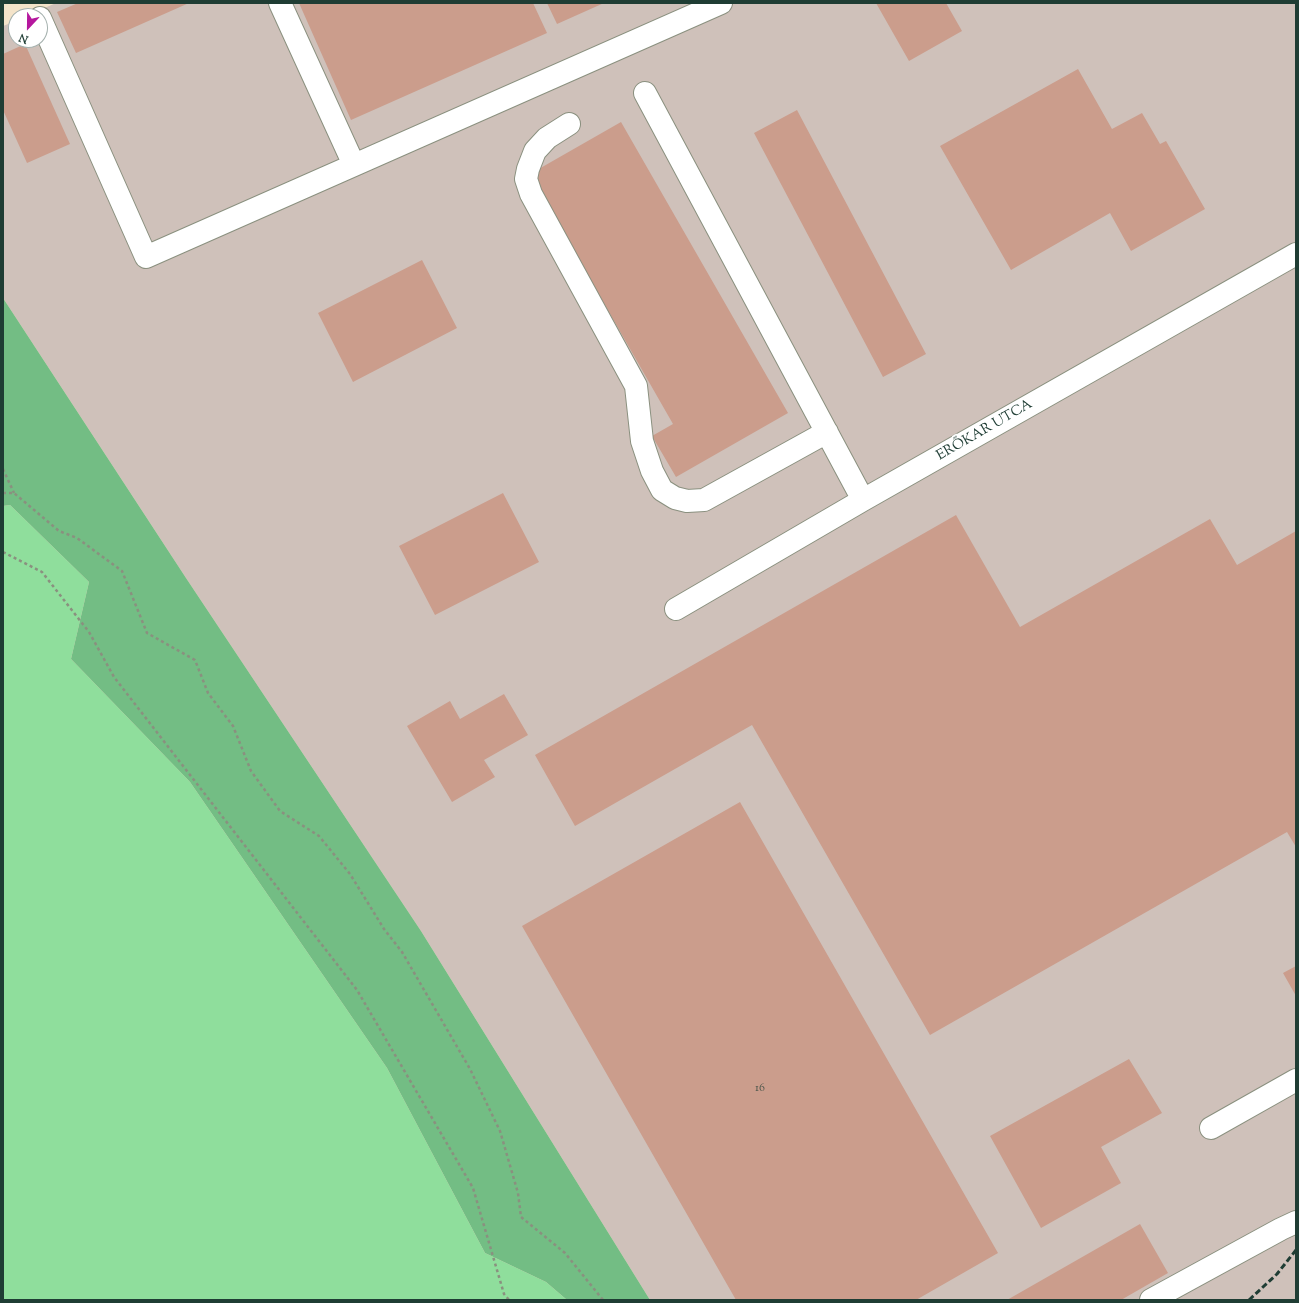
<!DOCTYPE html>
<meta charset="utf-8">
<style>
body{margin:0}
#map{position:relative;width:1299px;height:1303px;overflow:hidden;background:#f4e4ca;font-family:"Sorts Mill Goudy",serif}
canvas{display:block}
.frame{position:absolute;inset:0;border:4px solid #1f3d34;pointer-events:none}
.north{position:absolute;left:8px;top:8px;width:40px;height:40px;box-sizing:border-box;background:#fff;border:1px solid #a5b1ae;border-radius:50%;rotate:202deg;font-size:11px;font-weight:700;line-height:16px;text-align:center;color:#1f3d34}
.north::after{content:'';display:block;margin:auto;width:14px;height:18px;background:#b5179e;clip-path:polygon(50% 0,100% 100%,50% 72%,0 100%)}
</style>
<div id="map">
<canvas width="1299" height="1303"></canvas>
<div class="frame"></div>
<div class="north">N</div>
</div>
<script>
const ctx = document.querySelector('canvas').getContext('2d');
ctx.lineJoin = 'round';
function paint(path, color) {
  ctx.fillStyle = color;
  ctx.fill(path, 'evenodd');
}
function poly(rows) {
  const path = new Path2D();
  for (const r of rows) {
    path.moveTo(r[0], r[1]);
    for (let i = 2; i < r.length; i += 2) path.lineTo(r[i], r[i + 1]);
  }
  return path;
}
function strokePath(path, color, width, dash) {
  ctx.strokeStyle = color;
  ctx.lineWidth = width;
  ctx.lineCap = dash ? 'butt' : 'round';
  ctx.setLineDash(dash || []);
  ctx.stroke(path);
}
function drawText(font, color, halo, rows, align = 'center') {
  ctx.font = font + ' "Sorts Mill Goudy",serif';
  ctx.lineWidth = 3.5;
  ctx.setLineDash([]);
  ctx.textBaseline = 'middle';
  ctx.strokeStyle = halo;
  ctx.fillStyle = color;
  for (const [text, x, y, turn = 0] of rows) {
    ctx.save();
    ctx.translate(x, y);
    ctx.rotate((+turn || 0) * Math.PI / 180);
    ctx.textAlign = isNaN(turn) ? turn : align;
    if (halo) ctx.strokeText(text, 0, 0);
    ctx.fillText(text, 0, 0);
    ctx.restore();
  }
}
const industrial = poly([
 [56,3,1296,3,1296,1300,650,1300,421,931,186,578,3,298,3,26,16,21,16,40,40,40,40,16,26,16]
]);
const green = poly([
 [10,505,89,582,71,659,190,782,387,1068,485,1253,546,1282,567,1300,3,1300,3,506]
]);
const forest = poly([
 [3,298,186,578,421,931,650,1300,567,1300,546,1282,485,1253,387,1068,190,782,71,659,89,582,10,505,3,506]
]);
const building = poly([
 [78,3,189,3,76,53,57,12],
 [299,3,533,3,547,33,351,120],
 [547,3,604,3,557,24],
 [876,3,946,3,962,31,909,61],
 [25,44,70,144,27,163,3,110,3,54],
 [1078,69,1112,129,1142,113,1160,144,1166,141,1205,209,1131,251,1110,213,1011,270,940,146],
 [797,110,926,354,883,377,754,133],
 [621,122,788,413,676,477,652,436,673,424,530,174],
 [422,260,457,328,353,382,318,313],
 [503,493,539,562,435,615,399,546],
 [956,515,1020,627,1210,519,1237,565,1296,531,1296,847,1287,832,930,1035,752,725,575,826,535,755],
 [504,694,528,735,484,760,495,777,452,802,407,726,450,701,460,719],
 [740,802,998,1253,916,1300,736,1300,522,926],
 [1296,966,1296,996,1283,973],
 [1129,1059,1162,1113,1101,1147,1121,1183,1041,1228,990,1136],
 [1140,1224,1168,1273,1121,1300,1007,1300]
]);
const path = poly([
 [3,469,14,493],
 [3,493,14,493,59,531,77,538,122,571,147,633,195,660,208,693,233,726,251,771,280,811,319,836,350,874,384,929,402,952,470,1069,500,1131,518,1193,521,1217,565,1253,603,1300],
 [3,552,42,572,89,632,114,677,357,990,473,1188,504,1294,509,1300]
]);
const minor = poly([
 [280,3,354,165],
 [40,18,146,257,721,3],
 [645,93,863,500],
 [569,124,547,138,535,151,528,169,526,179,531,194,636,386,642,441,652,471,662,490,675,498,687,501,704,500,827,432],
 [676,609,863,500,1296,254],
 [1211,1128,1296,1080],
 [1151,1300,1281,1229,1296,1222]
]);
const rail = poly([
 [1249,1300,1277,1274,1296,1250]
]);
const numberNames = [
 ["16",760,1089]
];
const streetNames = [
 ["ERŐKAR UTCA",985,431,-30]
];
paint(industrial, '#cfc1ba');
paint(green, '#8fde9c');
paint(forest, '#73bd84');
paint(building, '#cb9d8c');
strokePath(minor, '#8a907f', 24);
strokePath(path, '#8a907f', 2.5, [3, 3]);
strokePath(minor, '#fff', 22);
strokePath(rail, '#1f3d34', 3, [6, 3]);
drawText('12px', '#4a554a', null, numberNames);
drawText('14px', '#1f3d34', '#fff', streetNames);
</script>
